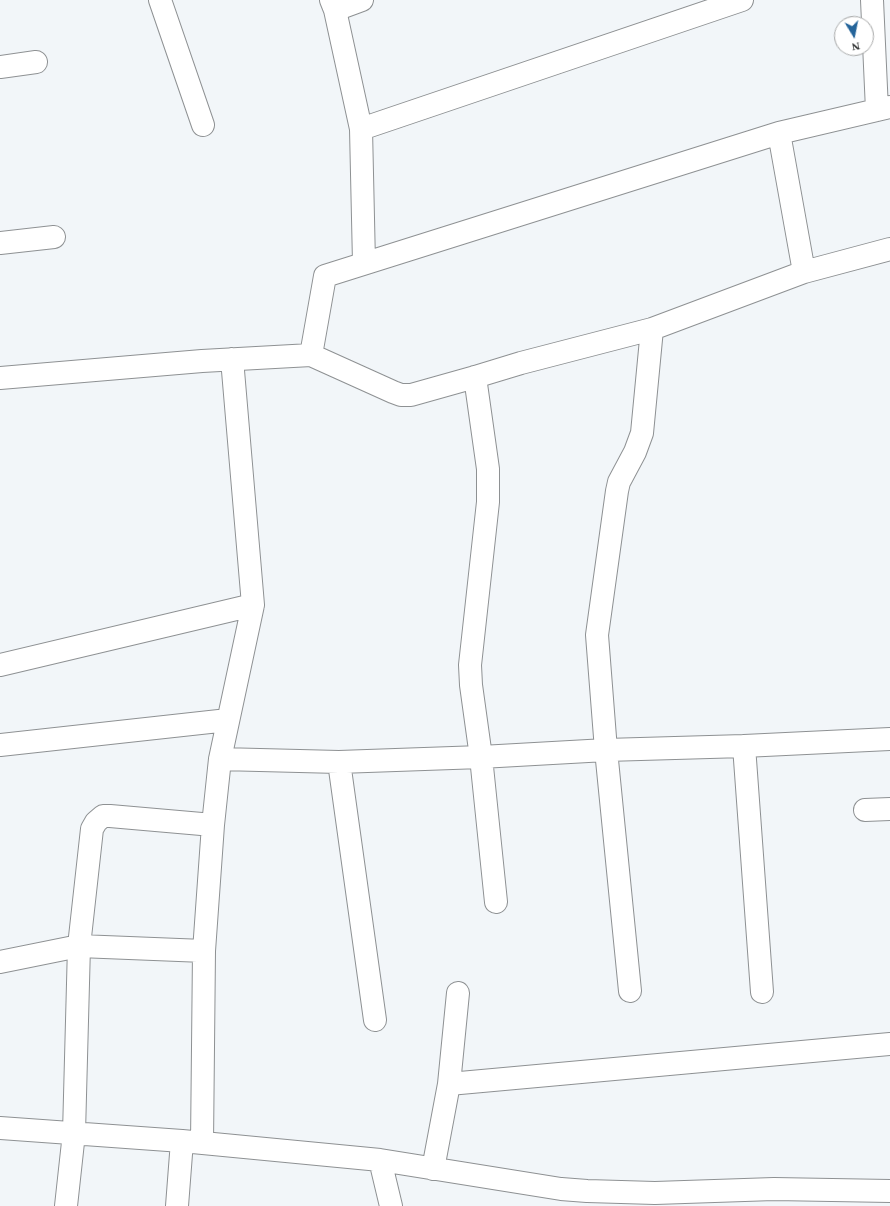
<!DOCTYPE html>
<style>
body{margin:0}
#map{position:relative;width:890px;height:1206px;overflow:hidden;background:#f2f6f9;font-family:"Times New Roman",serif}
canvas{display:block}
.north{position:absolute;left:834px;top:16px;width:40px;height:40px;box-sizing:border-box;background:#fff;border:1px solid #a7a8a8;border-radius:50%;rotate:170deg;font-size:11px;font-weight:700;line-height:16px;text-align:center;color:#232526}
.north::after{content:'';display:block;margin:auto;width:14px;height:18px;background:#24649a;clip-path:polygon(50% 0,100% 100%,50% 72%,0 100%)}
</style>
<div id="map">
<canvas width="890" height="1206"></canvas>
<div class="north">N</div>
</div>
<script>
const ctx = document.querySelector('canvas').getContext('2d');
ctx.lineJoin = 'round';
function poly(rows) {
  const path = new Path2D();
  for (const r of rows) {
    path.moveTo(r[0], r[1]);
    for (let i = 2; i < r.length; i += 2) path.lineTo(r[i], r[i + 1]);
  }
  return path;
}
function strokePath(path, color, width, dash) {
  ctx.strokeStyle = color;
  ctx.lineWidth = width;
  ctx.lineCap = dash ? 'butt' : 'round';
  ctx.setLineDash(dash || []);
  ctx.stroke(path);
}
const minor = poly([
 [160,0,203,125],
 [331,0,335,10,361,129,364,263],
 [872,0,877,110],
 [335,10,362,0],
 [0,67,36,62],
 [361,129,742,0],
 [779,133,804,272],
 [0,243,54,237],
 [311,355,393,392,401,395,411,395,475,377,521,363,652,329,804,272,890,249],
 [475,377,488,469,488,502,470,665,471,685,481,757,496,902],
 [0,378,202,361,311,355,325,276,779,133,890,107],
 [0,665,253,605],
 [0,745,228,720],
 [744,746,762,992],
 [220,759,339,762,481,757,606,750,744,746,890,739],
 [339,762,375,1020],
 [865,810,890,809],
 [0,962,79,946,204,951],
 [630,991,606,750,597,635,617,491,619,482,635,452,642,433,652,329],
 [449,1084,890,1044],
 [0,1128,182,1141,380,1160,561,1189,587,1191,655,1193,774,1189,890,1191],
 [202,1143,204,951,213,825,220,759,253,605,232,359],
 [380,1160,391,1206],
 [433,1169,449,1084,458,993],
 [66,1206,74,1133,79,946,92,829,96,822,103,816,110,816,213,825],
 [177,1206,182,1141]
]);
strokePath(minor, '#8e9193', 24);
strokePath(minor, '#fff', 22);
</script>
